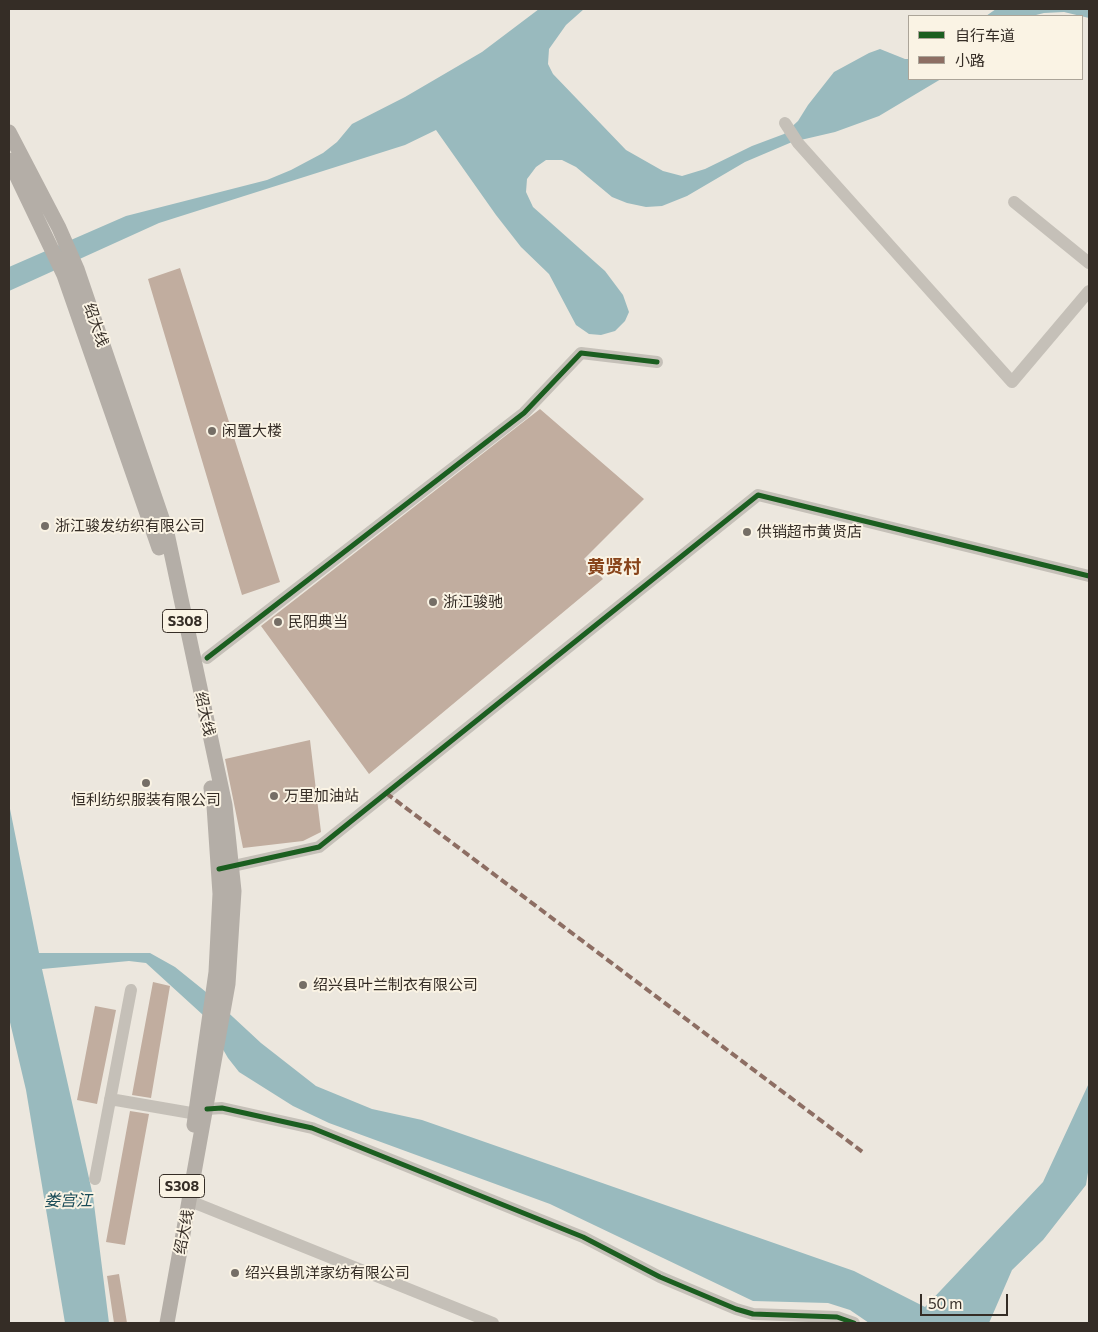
<!DOCTYPE html>
<meta charset="utf-8">
<style>
body{margin:0}
#map{position:relative;width:1098px;height:1332px;overflow:hidden;background:#ece7de;font-family:Commissioner,"Noto Sans SC",sans-serif}
canvas{display:block}
.frame{position:absolute;inset:0;border:10px solid #352d26;pointer-events:none}
.legend{position:absolute;left:908px;top:15px;width:175px;height:65px;box-sizing:border-box;background:#faf3e4;border:1px solid #aba498;margin:0;padding:6px 9px;list-style:none;font-size:15px;color:#352d26}
.legend li{display:flex;align-items:center;gap:10px;height:25px}
.legend b{width:25px;border:1px solid #aba498}
.scale{position:absolute;left:920px;top:1294px;width:88px;height:22px;box-sizing:border-box;border:2px solid #352d26;border-top:0;padding-left:6px;font-size:15px;line-height:18px;white-space:nowrap;color:#352d26;-webkit-text-stroke:4px #faf3e4;paint-order:stroke}
</style>
<div id="map">
<canvas width="1098" height="1332"></canvas>
<div class="frame"></div>
<ul class="legend">
<li><b style="height:6px;background:#1b5e20"></b>自行车道</li>
<li><b style="height:6px;background:#8d6e63"></b>小路</li>
</ul>
<div class="scale">50 m</div>
</div>
<script>
const ctx = document.querySelector('canvas').getContext('2d');
ctx.lineJoin = 'round';
function paint(path, color) {
  ctx.fillStyle = color;
  ctx.fill(path, 'evenodd');
}
function poly(rows) {
  const path = new Path2D();
  for (const r of rows) {
    path.moveTo(r[0], r[1]);
    for (let i = 2; i < r.length; i += 2) path.lineTo(r[i], r[i + 1]);
  }
  return path;
}
function strokePath(path, color, width, dash) {
  ctx.strokeStyle = color;
  ctx.lineWidth = width;
  ctx.lineCap = dash ? 'butt' : 'round';
  ctx.setLineDash(dash || []);
  ctx.stroke(path);
}
function drawText(font, color, halo, rows, align = 'center') {
  ctx.font = font + ' Commissioner,"Noto Sans SC",sans-serif';
  ctx.lineWidth = 4;
  ctx.setLineDash([]);
  ctx.textBaseline = 'middle';
  ctx.strokeStyle = halo;
  ctx.fillStyle = color;
  for (const [text, x, y, turn = 0] of rows) {
    ctx.save();
    ctx.translate(x, y);
    ctx.rotate((+turn || 0) * Math.PI / 180);
    ctx.textAlign = isNaN(turn) ? turn : align;
    if (halo) ctx.strokeText(text, 0, 0);
    ctx.fillText(text, 0, 0);
    ctx.restore();
  }
}
const water = poly([
 [539,9,584,9,566,25,549,49,548,64,553,74,626,150,663,171,682,176,705,169,752,146,784,134,798,121,808,105,834,72,869,53,880,49,905,59,909,59,909,79,941,79,879,116,835,132,792,142,745,162,687,196,662,206,646,207,627,203,612,197,576,167,562,160,546,160,536,167,527,179,526,192,533,207,605,271,623,295,629,312,625,321,615,331,601,335,589,334,576,325,549,274,521,247,496,215,436,130,405,145,159,223,9,291,9,267,126,216,267,180,291,170,323,153,337,142,352,124,405,97,482,52],
 [996,9,1089,9,1089,18,1064,12,1044,13,1032,16,986,16],
 [9,804,39,953,150,953,175,967,206,992,261,1043,316,1086,372,1109,422,1120,854,1271,925,1307,1043,1182,1089,1083,1089,1166,1086,1185,1043,1240,1012,1270,989,1323,869,1323,850,1310,828,1303,753,1301,550,1204,329,1123,293,1106,239,1072,228,1058,203,1015,146,963,129,961,42,969,93,1196,109,1323,65,1323,26,1090,9,1018]
]);
const building = poly([
 [180,268,280,582,242,595,148,279],
 [540,409,644,499,584,559,603,579,369,774,261,626],
 [310,740,321,832,303,841,243,848,225,759],
 [153,982,170,986,151,1098,132,1095],
 [95,1006,116,1010,97,1104,77,1100],
 [130,1111,149,1114,125,1245,106,1242],
 [119,1274,127,1323,114,1323,107,1276]
]);
const minor = poly([
 [785,123,798,143,1012,382,1089,291],
 [1014,202,1089,263],
 [207,658,524,413,581,353,657,362],
 [224,868,319,847,758,495,1089,576],
 [110,1099,191,1113,196,1111],
 [207,1109,222,1108,312,1128,583,1237,660,1277,736,1309,753,1314,837,1317,854,1323],
 [95,1179,131,990],
 [190,1201,493,1323]
]);
const major = poly([
 [9,132,59,228,77,269,167,533,225,805,234,891,228,984,167,1323],
 [9,160,64,275,159,548],
 [194,1125,216,972,220,894,214,806,211,788]
]);
const quiet = poly([
 [386,793,864,1153]
]);
const cycleway = poly([
 [207,658,524,413,581,353,657,362],
 [219,869,319,847,758,495,1089,576],
 [207,1109,222,1108,312,1128,583,1237,660,1277,736,1309,753,1314,837,1317,854,1323]
]);
const markers = [
 [212,431,5,"#756e66"],
 [45,526,5,"#756e66"],
 [747,532,5,"#756e66"],
 [433,602,5,"#756e66"],
 [278,622,5,"#756e66"],
 [146,783,5,"#756e66"],
 [274,796,5,"#756e66"],
 [303,985,5,"#756e66"],
 [235,1273,5,"#756e66"]
];
const shields = [
 [185,621,45],
 [182,1186,45]
];
const shieldNames = [
 ["S308",185,621],
 ["S308",182,1186]
];
const streetNames = [
 ["绍大线",96,325,71],
 ["绍大线",205,714,78],
 ["绍大线",184,1232,-79]
];
const poiNames = [
 ["闲置大楼",222,431],
 ["浙江骏发纺织有限公司",55,526],
 ["供销超市黄贤店",757,532],
 ["浙江骏驰",443,602],
 ["民阳典当",288,622],
 ["万里加油站",284,796],
 ["恒利纺织服装有限公司",146,800,"center"],
 ["绍兴县叶兰制衣有限公司",313,985],
 ["绍兴县凯洋家纺有限公司",245,1273]
];
const waterNames = [
 ["娄宫江",68,1201]
];
const quarterNames = [
 ["黄贤村",614,567]
];
paint(water, '#99babe');
paint(building, '#c1ad9f');
strokePath(minor, '#c5c0b8', 12);
strokePath(major, '#b4aea7', 15);
strokePath(quiet, '#8d6e63', 4, [8, 4]);
strokePath(cycleway, '#1b5e20', 5);
for (const [x, y, r, color] of markers) {
  const dot = new Path2D();
  dot.arc(x, y, r, 0, 2 * Math.PI);
  ctx.fillStyle = color;
  ctx.fill(dot);
  strokePath(dot, '#faf3e4', 2);
}
for (const [x, y, w] of shields) {
  const box = new Path2D();
  box.roundRect(x - w / 2, y - 11.5, w, 23, 4);
  ctx.fillStyle = '#faf3e4';
  ctx.fill(box);
  strokePath(box, '#352d26', 1);
}
drawText('bold 14px', '#352d26', null, shieldNames);
drawText('15px', '#352d26', '#faf3e4', streetNames);
drawText('15px', '#352d26', '#faf3e4', poiNames, 'left');
drawText('italic 16px', '#1a4c58', '#faf3e4', waterNames);
drawText('bold 18px', '#88441b', '#faf3e4', quarterNames);
</script>
